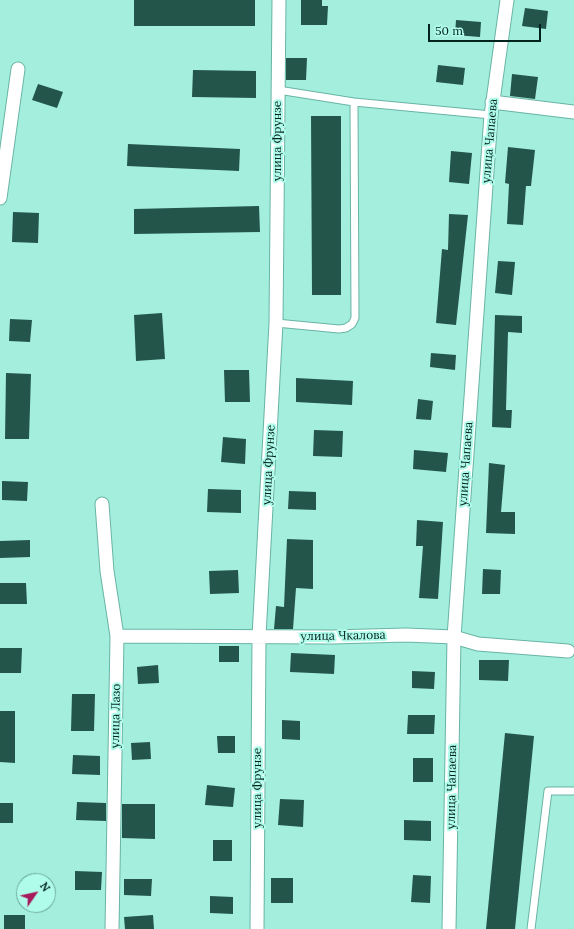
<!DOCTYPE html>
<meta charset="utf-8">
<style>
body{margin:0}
#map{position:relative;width:574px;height:929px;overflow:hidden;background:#a3eedd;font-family:Lora,serif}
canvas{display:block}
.north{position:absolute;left:16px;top:873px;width:40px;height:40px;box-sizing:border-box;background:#b0fcea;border:1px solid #6ba598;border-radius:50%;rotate:56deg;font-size:11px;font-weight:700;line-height:16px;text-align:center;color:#03231d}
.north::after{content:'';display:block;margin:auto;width:14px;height:18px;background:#a71b5d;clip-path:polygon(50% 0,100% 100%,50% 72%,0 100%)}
.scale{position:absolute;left:428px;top:24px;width:113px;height:18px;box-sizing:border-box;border:2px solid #03231d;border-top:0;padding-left:5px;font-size:12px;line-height:14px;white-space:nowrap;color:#03231d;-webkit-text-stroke:3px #b0fcea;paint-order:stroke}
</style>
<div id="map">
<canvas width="574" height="929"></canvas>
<div class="north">N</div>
<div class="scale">50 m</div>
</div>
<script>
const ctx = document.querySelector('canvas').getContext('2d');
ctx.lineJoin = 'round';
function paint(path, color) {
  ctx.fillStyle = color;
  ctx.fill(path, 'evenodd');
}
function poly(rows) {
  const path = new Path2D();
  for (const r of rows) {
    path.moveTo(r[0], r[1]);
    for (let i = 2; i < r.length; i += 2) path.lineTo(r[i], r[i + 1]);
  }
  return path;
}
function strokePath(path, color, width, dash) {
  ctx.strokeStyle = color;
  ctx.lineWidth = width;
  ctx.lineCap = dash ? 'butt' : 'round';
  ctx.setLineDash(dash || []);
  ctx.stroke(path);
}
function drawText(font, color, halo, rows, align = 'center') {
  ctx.font = font + ' Lora,serif';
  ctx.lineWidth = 4;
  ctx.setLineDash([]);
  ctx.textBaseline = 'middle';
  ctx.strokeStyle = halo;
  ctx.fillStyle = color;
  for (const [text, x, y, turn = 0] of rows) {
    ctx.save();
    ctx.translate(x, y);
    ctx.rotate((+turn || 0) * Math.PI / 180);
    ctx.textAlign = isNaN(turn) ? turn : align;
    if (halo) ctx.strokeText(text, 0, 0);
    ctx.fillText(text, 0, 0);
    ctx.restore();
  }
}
const building = poly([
 [134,0,255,0,255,26,134,26],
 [301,0,322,0,322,6,328,6,327,25,301,25],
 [525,8,548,11,546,29,522,26],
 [456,20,481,22,480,37,455,35],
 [286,58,307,58,306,80,286,80],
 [438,65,465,68,463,85,436,82],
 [193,70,256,71,256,98,192,97],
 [512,74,538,77,535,99,510,96],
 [38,84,63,92,57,108,32,100],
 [311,116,341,116,341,295,312,295],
 [128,144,240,149,239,171,127,166],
 [508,147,535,150,531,186,526,186,523,225,507,224,509,184,505,183],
 [451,151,472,153,469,184,449,182],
 [259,206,260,232,134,234,134,209],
 [13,212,39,213,38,243,12,242],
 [449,214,468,215,456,325,436,323,442,249,448,250],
 [498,261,515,262,512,295,495,293],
 [162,313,165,359,136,361,134,315],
 [495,315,522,316,522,333,508,332,506,410,512,410,511,428,492,427],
 [10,319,32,320,30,342,9,341],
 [431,353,456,355,455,370,430,367],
 [224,370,249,370,250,402,225,402],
 [6,373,31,374,29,439,5,439],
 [296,378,353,381,352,405,296,402],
 [418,399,433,401,431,420,416,419],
 [314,430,343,431,342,457,313,456],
 [223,437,246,439,245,464,221,462],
 [414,450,448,453,446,472,413,469],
 [489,463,505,465,501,512,515,512,515,534,486,533],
 [2,481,28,482,27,501,2,500],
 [208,489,241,490,241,513,207,512],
 [289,491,316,492,316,510,288,509],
 [417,520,443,522,438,599,419,598,423,546,416,546],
 [287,539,313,540,313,589,296,588,293,629,274,629,276,606,284,607],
 [30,540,30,557,0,558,0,541],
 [483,569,501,570,500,594,482,594],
 [238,570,239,593,210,594,209,571],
 [0,583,26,583,27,604,0,604],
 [219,646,239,646,239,662,219,662],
 [0,648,22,648,21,673,0,673],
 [291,653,335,655,334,674,290,672],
 [479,660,509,660,508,681,479,680],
 [158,665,159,683,138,684,137,667],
 [412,671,435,672,434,689,412,688],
 [72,694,95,694,94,731,71,731],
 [0,711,15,711,15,763,0,762],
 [408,715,435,715,434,734,407,734],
 [282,720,300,721,300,740,282,739],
 [505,733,534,736,515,929,486,929],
 [217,736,235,736,235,753,218,753],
 [150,742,151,759,132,760,131,743],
 [73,755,100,756,100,775,72,774],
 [413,758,433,758,433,782,413,782],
 [207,785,235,788,233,807,205,805],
 [280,799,304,800,303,827,278,825],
 [77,802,106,803,106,821,76,820],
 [0,803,13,803,13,823,0,823],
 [122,804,155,804,155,839,122,838],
 [404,820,431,821,431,841,404,840],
 [213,840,232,840,232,861,213,861],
 [75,871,102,872,101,890,75,890],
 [413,875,431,876,430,903,411,902],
 [271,878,293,878,293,903,271,903],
 [124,879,152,879,151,896,124,895],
 [210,896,233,897,233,914,210,913],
 [4,915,25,915,25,929,4,929],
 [153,915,154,929,125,929,124,917]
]);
const lane = poly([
 [278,90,354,102,491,115],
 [276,323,339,329,346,328,352,324,355,318,354,102],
 [531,929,548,791,574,791]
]);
const street = poly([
 [492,102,574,112],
 [0,198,18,69],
 [102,504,107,571,117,636,112,929],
 [117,636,332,637,406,635,454,637,478,644,568,651],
 [257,929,259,636,276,323,279,0],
 [449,929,454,637,491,115,507,0]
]);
const streetNames = [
 ["улица Фрунзе",278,141,-90],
 ["улица Чапаева",490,141,-85],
 ["улица Чапаева",466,464,-86],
 ["улица Фрунзе",269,465,-87],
 ["улица Чкалова",343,636,-1],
 ["улица Лазо",116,716,-89],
 ["улица Чапаева",452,787,-89],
 ["улица Фрунзе",258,788,-90]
];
paint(building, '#24554b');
strokePath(lane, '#69b4a4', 9);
strokePath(street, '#69b4a4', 15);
strokePath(lane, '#fff', 7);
strokePath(street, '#fff', 13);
drawText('12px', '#03231d', '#b0fcea', streetNames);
</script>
